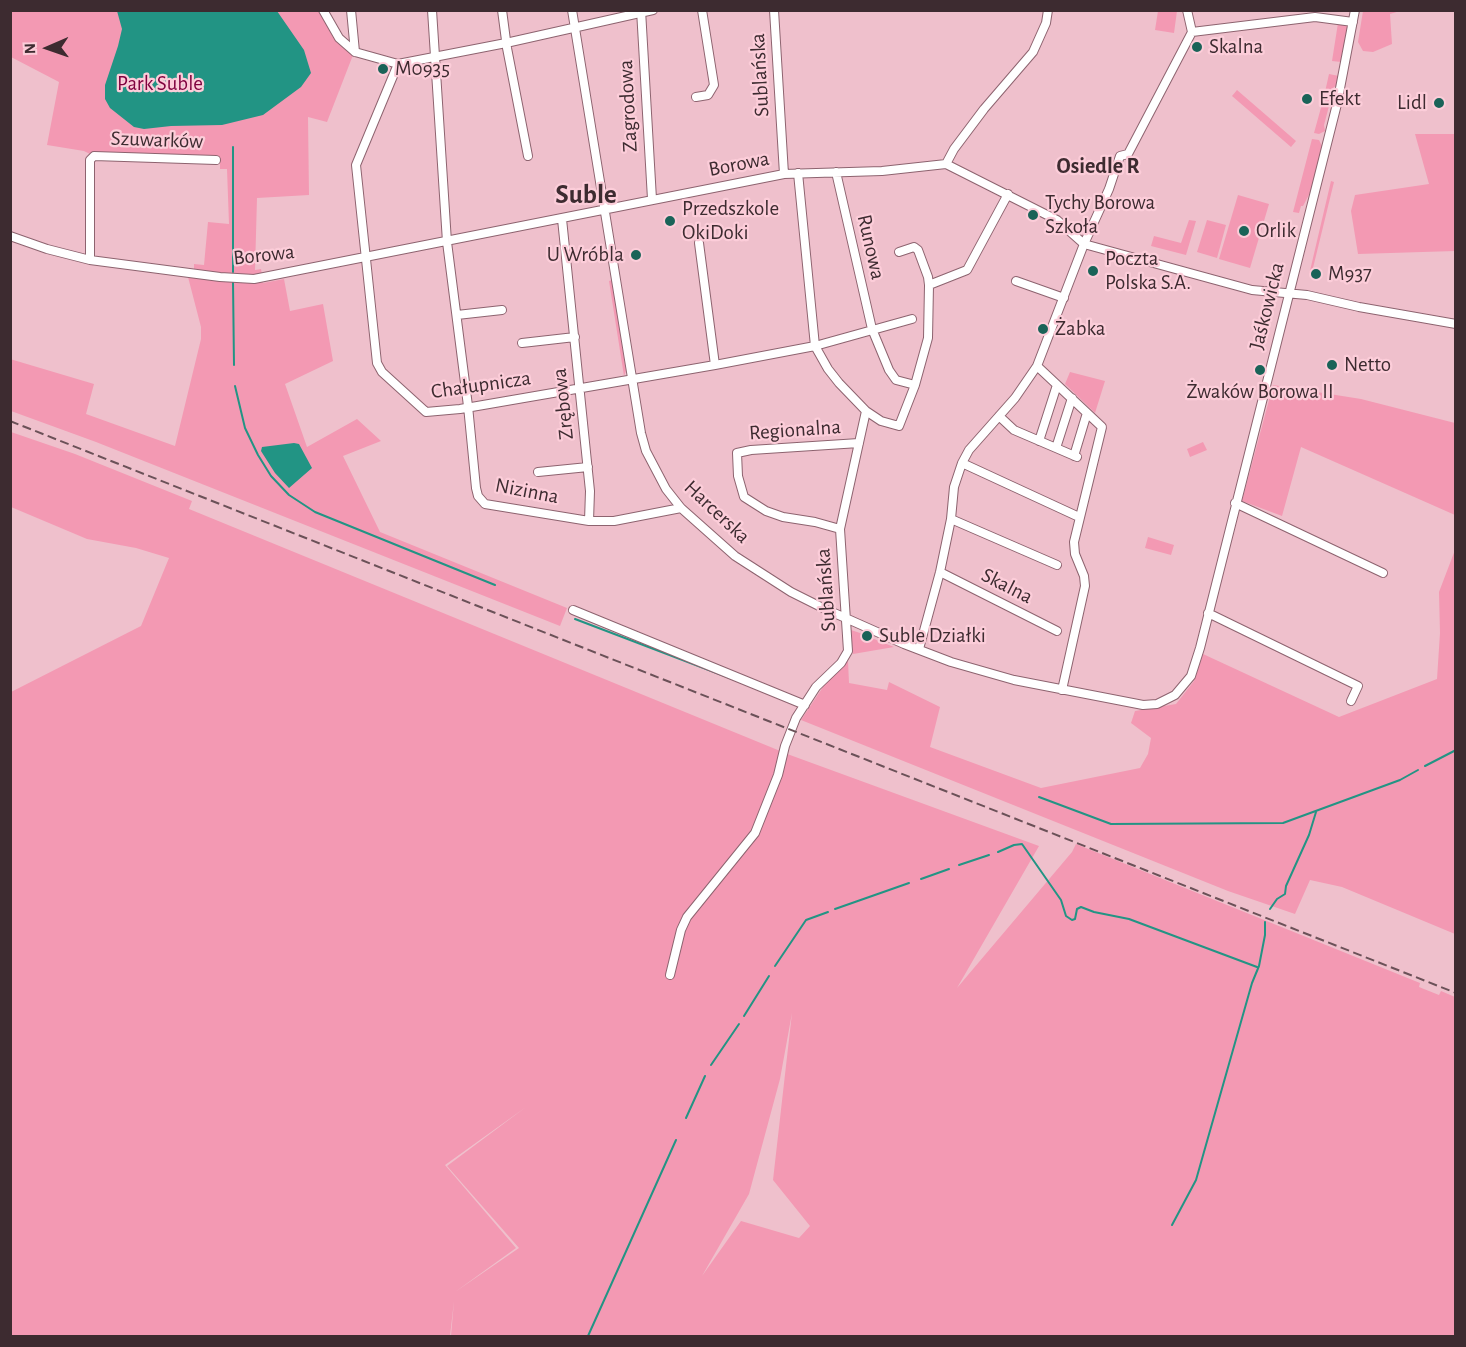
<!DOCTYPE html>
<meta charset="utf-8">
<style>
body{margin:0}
#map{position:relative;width:1466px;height:1347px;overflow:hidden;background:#efc0cc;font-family:"Alegreya Sans",sans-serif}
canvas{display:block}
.frame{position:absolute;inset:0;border:12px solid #3d2b30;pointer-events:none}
.north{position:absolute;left:18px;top:18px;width:60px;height:60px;-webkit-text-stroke:4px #fccdd9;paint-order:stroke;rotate:268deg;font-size:16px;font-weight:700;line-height:24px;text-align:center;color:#3d2b30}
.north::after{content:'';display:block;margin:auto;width:21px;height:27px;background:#3d2b30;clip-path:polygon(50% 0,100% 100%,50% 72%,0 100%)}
</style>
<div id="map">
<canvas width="1466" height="1347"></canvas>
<div class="frame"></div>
<div class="north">N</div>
</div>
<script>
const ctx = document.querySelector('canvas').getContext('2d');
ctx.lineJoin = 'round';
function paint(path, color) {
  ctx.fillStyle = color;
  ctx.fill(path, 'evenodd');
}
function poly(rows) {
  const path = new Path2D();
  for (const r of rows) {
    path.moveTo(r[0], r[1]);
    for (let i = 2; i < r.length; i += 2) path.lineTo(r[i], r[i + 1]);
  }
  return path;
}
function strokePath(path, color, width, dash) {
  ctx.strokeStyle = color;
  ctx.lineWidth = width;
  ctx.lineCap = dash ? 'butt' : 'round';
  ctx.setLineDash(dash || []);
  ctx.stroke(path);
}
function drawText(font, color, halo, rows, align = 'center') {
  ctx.font = font + ' "Alegreya Sans",sans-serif';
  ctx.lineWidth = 4.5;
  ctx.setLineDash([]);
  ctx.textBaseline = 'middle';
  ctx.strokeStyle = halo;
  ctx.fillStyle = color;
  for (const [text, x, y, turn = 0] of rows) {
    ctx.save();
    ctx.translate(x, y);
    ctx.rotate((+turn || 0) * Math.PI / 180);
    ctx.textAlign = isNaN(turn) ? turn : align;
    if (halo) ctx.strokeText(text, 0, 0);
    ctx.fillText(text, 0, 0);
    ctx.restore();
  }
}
const green = poly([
 [10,11,319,11,333,37,353,55,327,122,308,117,309,195,257,198,255,270,261,269,262,275,236,275,194,269,194,264,204,265,208,222,229,224,227,169,220,169,220,159,94,156,84,151,47,145,59,82,11,57],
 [1158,11,1177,11,1174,33,1155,30],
 [1363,11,1400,11,1390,14,1392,44,1373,52,1363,51,1358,42],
 [1338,23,1344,24,1348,27,1341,62,1332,61],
 [1329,74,1339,76,1337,85,1333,88,1329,102,1323,101],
 [1237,90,1296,141,1291,147,1232,96],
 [1322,104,1329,106,1324,125,1325,131,1319,134,1314,133],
 [1415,134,1455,134,1455,251,1358,254,1351,211,1355,195,1429,184],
 [1312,139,1319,140,1322,146,1311,191,1303,206,1301,206,1299,213,1293,212],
 [1331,181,1334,182,1312,272,1309,275],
 [1238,195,1269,204,1250,268,1219,259],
 [1189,220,1196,221,1186,255,1151,246,1154,236,1181,243],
 [1207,220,1226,225,1217,258,1197,252],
 [198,276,262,281,263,283,284,279,290,311,323,304,333,361,285,384,307,447,357,419,381,441,343,456,380,532,567,608,560,626,96,442,11,411,10,359,94,384,86,414,175,446,201,339,201,327,188,277],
 [612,280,626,371,624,376,609,281],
 [1070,372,1105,381,1095,413,1065,384],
 [1273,385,1361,399,1455,423,1455,515,1301,447,1282,516,1242,501],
 [11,432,75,454,192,501,189,509,790,755,1039,846,957,988,1072,852,1076,844,1420,983,1419,987,1439,995,1441,991,1455,997,1455,1336,451,1336,454,1301,450,1336,11,1336,11,692,141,626,169,558,136,548,87,539,11,507],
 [792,1013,773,1180,810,1226,799,1238,741,1221,702,1276,749,1194,780,1079],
 [526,1107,447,1166,519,1248,455,1292,516,1248,445,1165],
 [1203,442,1207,450,1190,457,1187,449],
 [1148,537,1174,545,1171,555,1145,548],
 [1455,550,1455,934,1342,887,1310,880,1295,914,1228,891,801,720,829,678,848,661,849,683,887,690,889,682,940,707,930,747,1041,788,1140,768,1148,754,1151,738,1131,723,1135,711,1176,704,1194,681,1203,654,1339,717,1437,679,1440,633,1439,592],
 [851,630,863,634,862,637,868,640,869,637,894,647,853,654]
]);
const water = poly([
 [117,11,277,11,304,50,311,73,301,87,263,115,222,125,171,126,144,129,134,127,110,108,105,99,105,85,118,46,122,29],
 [294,443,299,444,312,468,289,488,275,473,261,451,262,447]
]);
const stream = poly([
 [233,147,233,272],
 [233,282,234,365],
 [235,386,245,428,258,455,271,476,289,495,315,512,495,585],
 [575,619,735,680],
 [1425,766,1456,750],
 [1039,797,1111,824,1283,823,1400,780,1418,770],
 [998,852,1014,845,1022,844,1061,900,1066,916,1072,920,1075,919,1077,909,1081,907,1094,912,1129,919,1257,967],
 [959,865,989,855],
 [921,879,949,869],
 [835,909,909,883],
 [1270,909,1277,899,1285,894,1286,886,1309,835,1316,812],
 [775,966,806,920,828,912],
 [744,1016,769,976],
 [711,1065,739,1024],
 [686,1118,705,1076],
 [1172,1225,1196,1180,1252,983,1259,966,1265,935,1265,922],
 [588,1336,676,1140]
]);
const minor = poly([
 [323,10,339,38,355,52],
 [351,10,355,52,398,64],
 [432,10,447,242,468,406,476,488,478,496,485,504,589,521,614,521,681,508],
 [502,10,507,48,528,156],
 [572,10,641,433,646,451,666,489,681,508,735,556,791,592,823,608,904,644,951,662,1014,680,1143,705,1157,704,1175,695,1191,676,1200,648,1337,104,1355,10],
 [641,10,652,199],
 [653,10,506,43,398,64,356,165,377,363,382,372,426,412,460,409,715,365,815,346,912,319],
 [774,10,784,174],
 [1192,32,1315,17,1353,22],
 [696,97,708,95,714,85,702,10],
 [946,164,954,149,984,109,1033,52,1046,23,1048,10],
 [836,172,872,329,889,370,896,380,915,385],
 [562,219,590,491,589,521],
 [10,236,47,249,90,260,220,277,254,279,784,174,882,171,946,164,1057,220,1084,244,1252,290,1307,295,1359,307,1456,324],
 [699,243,715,365],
 [899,252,914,247,918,250,928,277,929,285],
 [90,260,90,160,94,156,216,160],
 [1016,281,1064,298],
 [457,315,502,310],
 [522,343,575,337],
 [1037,366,1102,427,1074,542,1075,554,1084,576,1085,586,1062,690],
 [866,411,881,421,899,426,915,385,928,338,929,285,967,270,1008,194],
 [999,416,1014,430,1077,457],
 [1039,441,1057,385],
 [1056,448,1072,398],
 [1074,456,1087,413],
 [962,463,1079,517],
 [538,472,588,467],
 [1235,503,1383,573],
 [951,519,1057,565],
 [840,529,815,522,783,517,766,511,744,497,738,476,737,453,751,450,859,443],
 [940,572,1057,631],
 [573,610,805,705],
 [1208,613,1358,686,1351,701],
 [919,649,940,572,951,519,954,487,962,463,969,450,1015,398,1037,366,1084,244,1109,189,1120,156,1128,154,1192,32,1187,10],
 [670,975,681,930,687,917,755,833,778,775,785,746,796,718,816,687,841,663,848,651,840,529,866,411,839,383,828,369,815,346,798,173]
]);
const rail = poly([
 [10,421,1456,993]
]);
const markers = [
 [1197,47,6,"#1a6358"],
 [383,69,6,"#1a6358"],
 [1307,99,6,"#1a6358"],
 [1439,103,6,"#1a6358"],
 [1033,215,6,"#1a6358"],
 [670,221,6,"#1a6358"],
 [1244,231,6,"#1a6358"],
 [636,255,6,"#1a6358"],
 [1093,271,6,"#1a6358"],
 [1316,274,6,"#1a6358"],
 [1043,329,6,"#1a6358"],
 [1332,365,6,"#1a6358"],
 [1260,370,6,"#1a6358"],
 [867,636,6,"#1a6358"]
];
const poiNames = [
 ["Skalna",1209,47],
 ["M0935",395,69],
 ["Efekt",1319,99],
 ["Lidl",1427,103,"right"],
 ["Tychy Borowa",1045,203],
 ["Szkoła",1045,227],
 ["Przedszkole",682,209],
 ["OkiDoki",682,233],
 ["Orlik",1256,231],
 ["U Wróbla",624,255,"right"],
 ["Poczta",1105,259],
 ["Polska S.A.",1105,283],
 ["M937",1328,274],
 ["Żabka",1055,329],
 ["Netto",1344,365],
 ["Żwaków Borowa II",1260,392,"center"],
 ["Suble Działki",879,636]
];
const streetNames = [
 ["Sublańska",760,75,-93],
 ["Zagrodowa",628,106,-93],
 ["Szuwarków",157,140,2],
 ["Borowa",739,164,-11],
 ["Runowa",871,247,77],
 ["Borowa",264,255,-6],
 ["Jaśkowicka",1267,306,-76],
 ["Chałupnicza",481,385,-8],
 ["Zrębowa",563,404,-96],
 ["Regionalna",795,430,-4],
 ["Nizinna",527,491,11],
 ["Harcerska",717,512,43],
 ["Skalna",1007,586,27],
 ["Sublańska",826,590,-94]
];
const parkNames = [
 ["Park Suble",160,84]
];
const neighbourhoodNames = [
 ["Osiedle R",1098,166]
];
const districtNames = [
 ["Suble",586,195]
];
paint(green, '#f399b3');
paint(water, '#229484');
strokePath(stream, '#229484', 2);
strokePath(minor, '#8d636f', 10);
strokePath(minor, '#fff', 8);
strokePath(rail, '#6b5158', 2, [9, 4.5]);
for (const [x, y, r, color] of markers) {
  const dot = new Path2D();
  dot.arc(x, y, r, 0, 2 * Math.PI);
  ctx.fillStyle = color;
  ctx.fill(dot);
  strokePath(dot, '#fccdd9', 2);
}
drawText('21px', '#3d2b30', '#fccdd9', poiNames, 'left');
drawText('21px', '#3d2b30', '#fccdd9', streetNames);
drawText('21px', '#7f023f', '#fccdd9', parkNames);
drawText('bold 22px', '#3d2b30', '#fccdd9', neighbourhoodNames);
drawText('bold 27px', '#3d2b30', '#fccdd9', districtNames);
</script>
